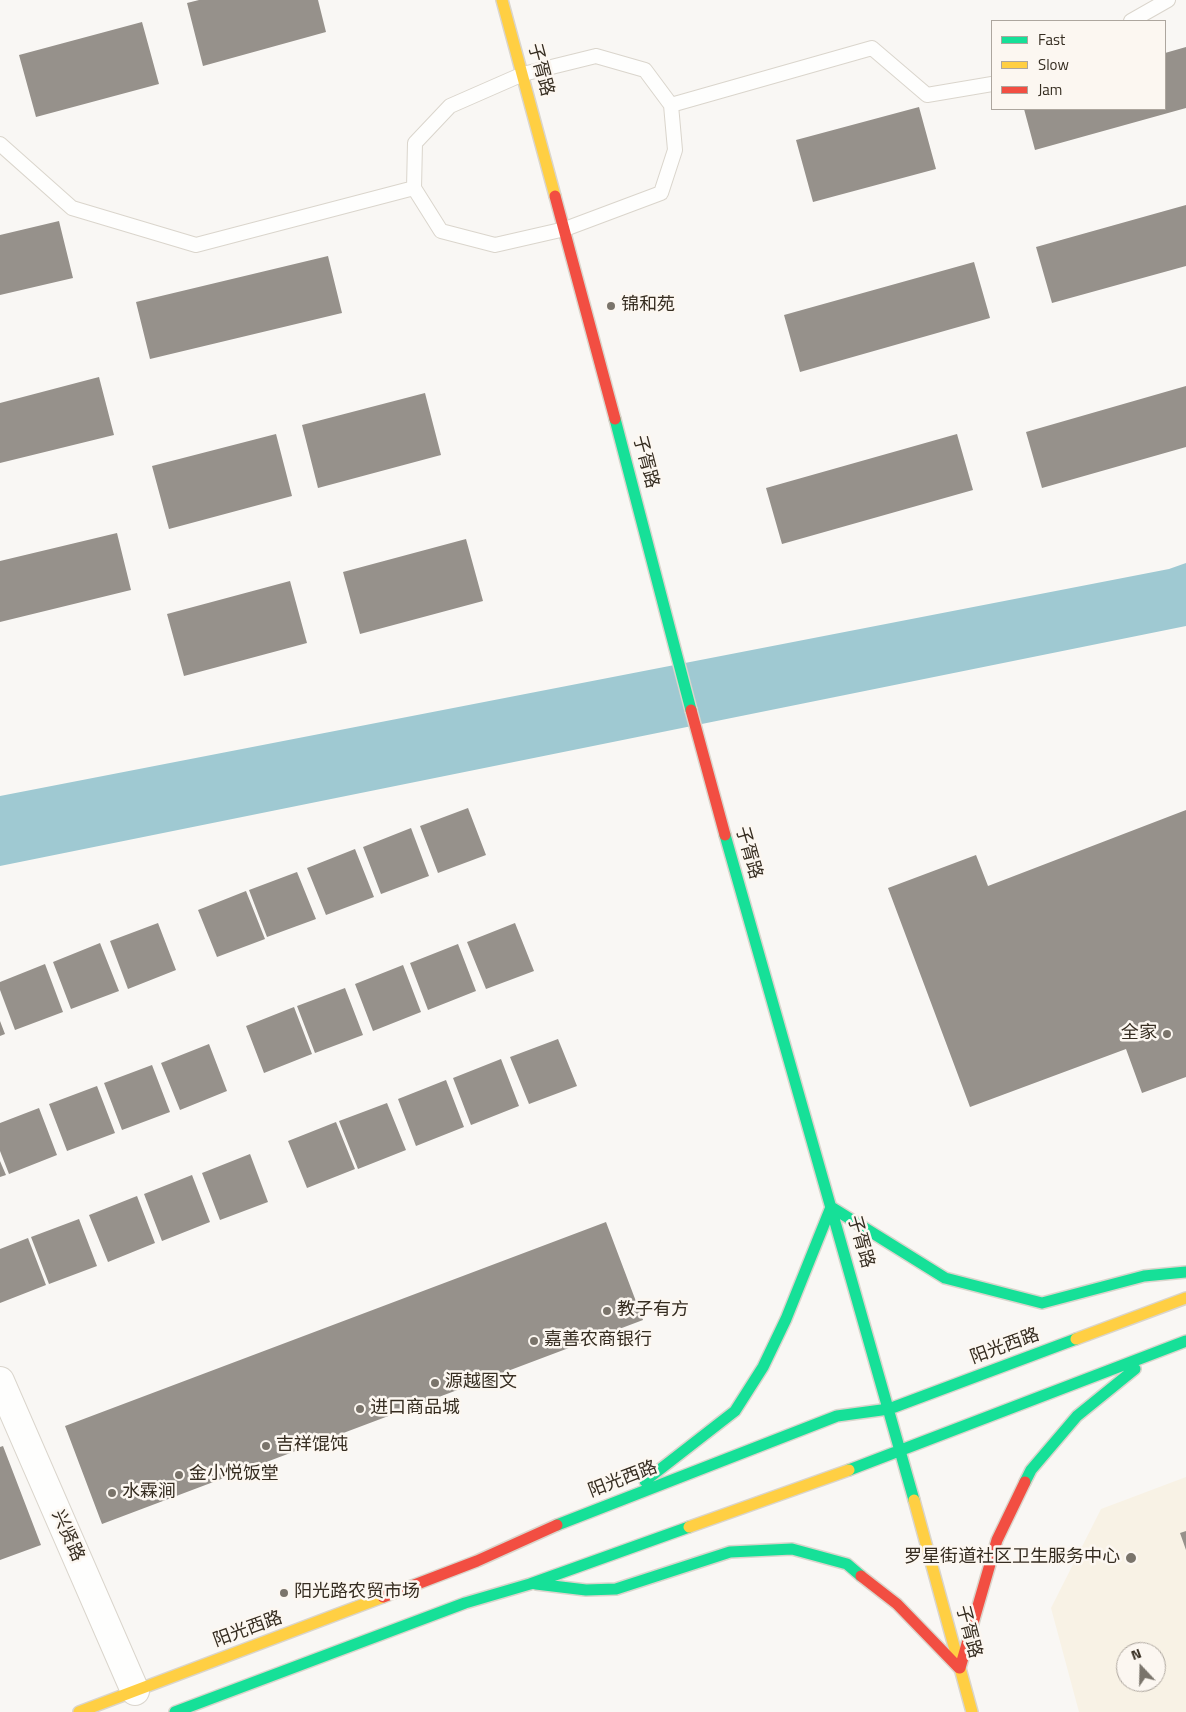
<!DOCTYPE html>
<meta charset="utf-8">
<style>
body{margin:0}
#map{position:relative;width:1186px;height:1712px;overflow:hidden;background:#f9f7f4;font-family:"Titillium Web",sans-serif}
canvas{display:block}
.legend{position:absolute;left:991px;top:20px;width:175px;height:90px;box-sizing:border-box;background:#fcf7f1;border:1px solid #ada69e;margin:0;padding:6px 9px;list-style:none;font-size:15px;color:#362d21}
.legend li{display:flex;align-items:center;gap:10px;height:25px}
.legend b{width:25px;border:1px solid #ada69e}
.north{position:absolute;left:1116px;top:1642px;width:50px;height:50px;box-sizing:border-box;background:#fcf7f1;border:1px solid #ada69e;border-radius:50%;rotate:339deg;font-size:14px;font-weight:700;line-height:20px;text-align:center;color:#362d21}
.north::after{content:'';display:block;margin:auto;width:18px;height:22px;background:#7a746b;clip-path:polygon(50% 0,100% 100%,50% 72%,0 100%)}
</style>
<div id="map">
<canvas width="1186" height="1712"></canvas>
<ul class="legend">
<li><b style="height:6px;background:#16e098"></b>Fast</li>
<li><b style="height:6px;background:#ffcf43"></b>Slow</li>
<li><b style="height:6px;background:#f24e42"></b>Jam</li>
</ul>
<div class="north">N</div>
</div>
<script>
const ctx = document.querySelector('canvas').getContext('2d');
ctx.lineJoin = 'round';
function paint(path, color) {
  ctx.fillStyle = color;
  ctx.fill(path, 'evenodd');
}
function poly(rows) {
  const path = new Path2D();
  for (const r of rows) {
    path.moveTo(r[0], r[1]);
    for (let i = 2; i < r.length; i += 2) path.lineTo(r[i], r[i + 1]);
  }
  return path;
}
function strokePath(path, color, width, dash) {
  ctx.strokeStyle = color;
  ctx.lineWidth = width;
  ctx.lineCap = dash ? 'butt' : 'round';
  ctx.setLineDash(dash || []);
  ctx.stroke(path);
}
function drawText(font, color, halo, rows, align = 'center') {
  ctx.font = font + ' "Titillium Web","Noto Sans SC",sans-serif';
  ctx.lineWidth = 5;
  ctx.setLineDash([]);
  ctx.textBaseline = 'middle';
  ctx.strokeStyle = halo;
  ctx.fillStyle = color;
  for (const [text, x, y, turn = 0] of rows) {
    ctx.save();
    ctx.translate(x, y);
    ctx.rotate((+turn || 0) * Math.PI / 180);
    ctx.textAlign = isNaN(turn) ? turn : align;
    if (halo) ctx.strokeText(text, 0, 0);
    ctx.fillText(text, 0, 0);
    ctx.restore();
  }
}
const medical = poly([
 [1186,1477,1186,1712,1079,1712,1051,1608,1101,1509],
 [1126,1652,1156,1652,1156,1682,1126,1682]
]);
const water = poly([
 [1186,563,1186,626,0,866,0,796,1169,569]
]);
const building = poly([
 [199,0,318,0,326,32,203,66,187,3],
 [142,22,159,84,36,117,19,55],
 [1186,47,1186,108,1035,150,1024,109,1165,109,1165,53],
 [919,107,936,169,813,202,796,140],
 [1186,205,1186,266,1052,303,1036,247],
 [59,221,73,278,0,295,0,235],
 [328,256,342,313,150,359,136,302],
 [974,262,990,318,800,372,784,315],
 [99,377,114,435,0,463,0,403],
 [1186,386,1186,447,1042,488,1026,432],
 [425,393,441,455,318,488,302,425],
 [276,434,292,496,169,529,152,466],
 [957,434,973,490,782,544,766,488],
 [117,533,131,590,0,622,0,561],
 [466,539,483,601,360,634,343,572],
 [290,581,307,643,184,676,167,614],
 [468,808,486,855,438,873,420,826],
 [1186,810,1186,1077,1142,1093,1126,1049,970,1107,888,888,976,855,988,886],
 [411,828,429,876,381,894,363,847],
 [355,849,374,897,326,915,307,868],
 [297,872,316,919,267,937,249,890],
 [246,891,265,939,217,957,198,910],
 [158,923,176,970,128,989,110,941],
 [515,923,534,971,486,989,467,942],
 [100,943,119,991,71,1009,53,962],
 [458,944,476,991,428,1010,410,963],
 [45,964,63,1012,15,1030,0,990,0,982],
 [403,965,421,1012,373,1031,355,984],
 [345,988,363,1035,315,1053,297,1006],
 [294,1007,312,1054,264,1073,246,1026],
 [0,1021,5,1034,0,1036],
 [558,1039,577,1086,529,1104,510,1057],
 [209,1044,227,1091,180,1110,161,1063],
 [501,1059,519,1106,471,1125,453,1078],
 [152,1065,170,1112,122,1130,104,1083],
 [446,1080,464,1127,416,1146,398,1099],
 [97,1086,115,1133,67,1151,49,1104],
 [387,1103,406,1150,358,1169,339,1121],
 [39,1108,57,1155,9,1174,0,1151,0,1123],
 [336,1122,355,1169,307,1188,288,1141],
 [250,1154,268,1202,220,1220,202,1173],
 [0,1161,6,1175,0,1177],
 [192,1175,210,1222,162,1241,144,1194],
 [137,1196,155,1243,108,1262,89,1215],
 [79,1219,97,1266,49,1284,31,1237],
 [606,1222,643,1320,102,1524,65,1426],
 [28,1238,46,1285,0,1303,0,1249],
 [3,1446,41,1545,0,1560,0,1447],
 [1186,1531,1186,1550,1180,1533]
]);
const lane = poly([
 [1131,21,1168,0],
 [596,56,645,70,671,105,675,150,661,193,565,229,495,245,441,231,414,188,415,143,450,106,523,74,596,56],
 [671,105,872,48,927,95,992,84],
 [0,144,72,208,196,245,414,188]
]);
const street = poly([
 [0,1381,135,1691]
]);
const fast = poly([
 [615,419,691,710],
 [725,835,914,1500],
 [831,1207,945,1278,1042,1303,1144,1276,1186,1272],
 [849,1470,1186,1341],
 [645,1481,735,1411,763,1367,786,1319,831,1207],
 [1025,1482,1031,1470,1077,1416,1135,1369],
 [557,1525,837,1416,889,1409,1076,1339],
 [536,1584,586,1590,616,1589,730,1552,792,1549,847,1564,861,1576],
 [175,1712,465,1603,530,1584,689,1527]
]);
const slow = poly([
 [502,0,555,196],
 [1076,1339,1186,1298],
 [914,1500,972,1712],
 [689,1527,849,1470],
 [79,1712,383,1597]
]);
const jam = poly([
 [555,196,615,419],
 [691,710,725,835],
 [861,1576,897,1604,959,1668],
 [383,1597,477,1561,557,1525],
 [960,1668,997,1540,1025,1482]
]);
const markers = [
 [611,306,5,"#7a746b"],
 [1167,1034,5,"#7a746b"],
 [607,1311,5,"#7a746b"],
 [534,1341,5,"#7a746b"],
 [435,1383,5,"#7a746b"],
 [360,1409,5,"#7a746b"],
 [266,1446,5,"#7a746b"],
 [179,1475,5,"#7a746b"],
 [112,1493,5,"#7a746b"],
 [1131,1558,6,"#7a746b"],
 [284,1593,5,"#7a746b"]
];
const streetNames = [
 ["子胥路",540,70,75],
 ["子胥路",645,462,75],
 ["子胥路",748,853,74],
 ["子胥路",860,1242,74],
 ["阳光西路",1005,1347,-20],
 ["阳光西路",623,1480,-21],
 ["兴贤路",67,1536,66],
 ["阳光西路",248,1630,-20],
 ["子胥路",968,1632,75]
];
const poiNames = [
 ["锦和苑",621,306],
 ["全家",1157,1034,"right"],
 ["教子有方",617,1311],
 ["嘉善农商银行",544,1341],
 ["源越图文",445,1383],
 ["进口商品城",370,1409],
 ["吉祥馄饨",276,1446],
 ["金小悦饭堂",189,1475],
 ["水霖涧",122,1493],
 ["罗星街道社区卫生服务中心",1120,1558,"right"],
 ["阳光路农贸市场",294,1593]
];
paint(medical, '#f8f2e5');
paint(water, '#9fc9d2');
paint(building, '#96918b');
strokePath(lane, '#dad5cc', 16);
strokePath(street, '#dad5cc', 30);
strokePath(fast, '#dad5cc', 14);
strokePath(slow, '#dad5cc', 14);
strokePath(jam, '#dad5cc', 14);
strokePath(lane, '#fefefd', 14);
strokePath(street, '#fefefd', 28);
strokePath(fast, '#16e098', 11);
strokePath(slow, '#ffcf43', 11);
strokePath(jam, '#f24e42', 11);
for (const [x, y, r, color] of markers) {
  const dot = new Path2D();
  dot.arc(x, y, r, 0, 2 * Math.PI);
  ctx.fillStyle = color;
  ctx.fill(dot);
  strokePath(dot, '#fcf7f1', 2);
}
drawText('18px', '#362d21', '#fcf7f1', streetNames);
drawText('18px', '#362d21', '#fcf7f1', poiNames, 'left');
</script>
